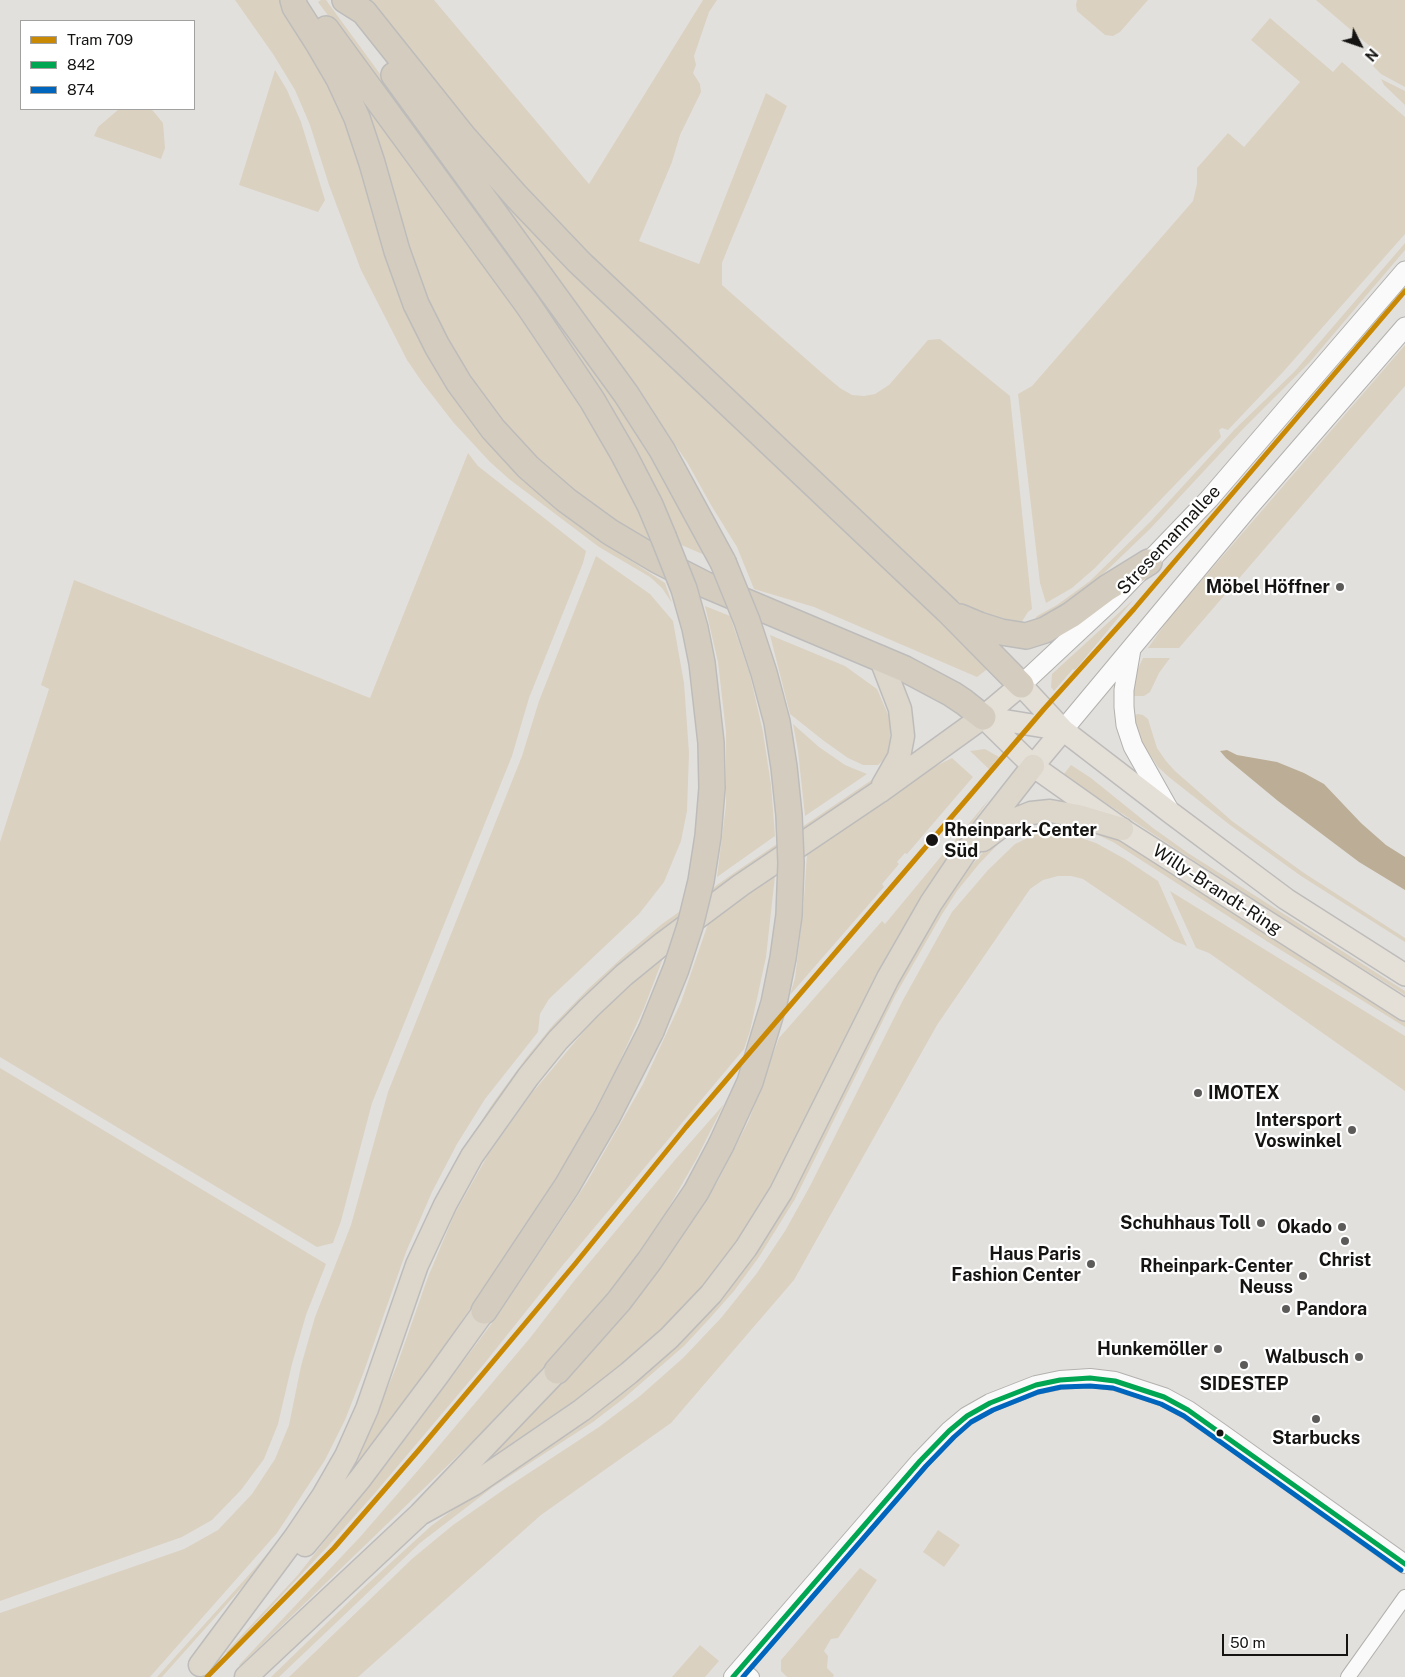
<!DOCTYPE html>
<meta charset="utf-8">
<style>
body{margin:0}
#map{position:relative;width:1405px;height:1677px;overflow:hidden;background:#e2e0dd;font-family:"Public Sans",sans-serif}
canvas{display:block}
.legend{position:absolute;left:20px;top:20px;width:175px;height:90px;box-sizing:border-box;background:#fff;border:1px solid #a1a1a0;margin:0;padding:6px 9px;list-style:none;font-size:15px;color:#151412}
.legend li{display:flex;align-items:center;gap:10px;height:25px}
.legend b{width:25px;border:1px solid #a1a1a0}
.north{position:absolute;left:1335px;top:20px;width:50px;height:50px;-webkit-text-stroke:4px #fff;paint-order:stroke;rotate:131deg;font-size:14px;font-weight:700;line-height:20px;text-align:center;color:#151412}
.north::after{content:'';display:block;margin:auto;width:18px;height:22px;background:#151412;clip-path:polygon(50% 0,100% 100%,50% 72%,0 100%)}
.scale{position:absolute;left:1222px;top:1634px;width:126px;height:22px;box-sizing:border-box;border:2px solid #151412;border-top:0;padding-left:6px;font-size:15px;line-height:18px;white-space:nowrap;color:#151412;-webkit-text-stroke:4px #fff;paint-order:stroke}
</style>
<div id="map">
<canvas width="1405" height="1677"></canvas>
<ul class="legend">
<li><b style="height:6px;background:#ca8904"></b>Tram 709</li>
<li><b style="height:6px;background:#00a651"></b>842</li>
<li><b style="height:6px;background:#0065bd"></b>874</li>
</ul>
<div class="north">N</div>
<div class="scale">50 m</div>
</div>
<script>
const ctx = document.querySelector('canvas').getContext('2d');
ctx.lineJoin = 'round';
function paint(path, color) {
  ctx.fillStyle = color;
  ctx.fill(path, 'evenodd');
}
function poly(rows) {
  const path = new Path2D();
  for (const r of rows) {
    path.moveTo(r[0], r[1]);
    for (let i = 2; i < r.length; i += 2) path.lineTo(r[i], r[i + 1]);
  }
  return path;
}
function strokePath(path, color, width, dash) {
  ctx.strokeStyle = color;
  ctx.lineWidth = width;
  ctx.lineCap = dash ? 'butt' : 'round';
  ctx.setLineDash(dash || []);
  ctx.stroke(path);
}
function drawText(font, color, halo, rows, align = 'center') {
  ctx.font = font + ' "Public Sans",sans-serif';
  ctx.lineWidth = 4.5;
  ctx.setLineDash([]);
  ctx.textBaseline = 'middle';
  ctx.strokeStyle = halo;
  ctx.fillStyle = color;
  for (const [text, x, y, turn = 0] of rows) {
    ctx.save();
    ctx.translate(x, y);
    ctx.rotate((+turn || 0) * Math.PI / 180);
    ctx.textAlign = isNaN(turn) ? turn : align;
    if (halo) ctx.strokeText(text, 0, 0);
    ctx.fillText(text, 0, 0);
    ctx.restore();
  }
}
const green = poly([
 [235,0,281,0,302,30,341,102,405,303,571,517,613,549,665,583,672,603,662,588,650,577,599,547,509,479,490,462,453,422,422,382,407,360,361,270,329,185,310,125,295,90,273,54],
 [321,0,326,0,581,349,652,458,707,556,679,544,504,255,318,2],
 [364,0,434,0,589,184,703,0,717,0,709,12,694,56,696,65,693,73,700,84,701,92,680,135,672,162,639,241,699,264,766,93,787,106,730,243,722,263,722,285,822,373,840,388,852,395,864,396,875,394,889,385,928,340,940,339,1010,396,1032,609,1028,612,1021,623,1015,625,967,608,953,598,918,568,798,451,605,274,509,175],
 [1077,0,1148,0,1120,32,1113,36,1105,35,1077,11,1076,5],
 [1316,0,1405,0,1405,87,1381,74,1373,66,1380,55],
 [1270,18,1333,72,1342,62,1405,117,1405,234,1283,372,1228,430,1222,428,1219,430,1221,437,1095,568,1072,588,1046,603,1040,583,1018,394,1032,386,1193,201,1197,184,1197,168,1228,133,1244,147,1300,82,1251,40],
 [275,70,287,90,301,122,325,200,318,212,239,185],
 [1381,79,1405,91,1405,105,1384,85],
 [362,98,480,258,581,402,634,496,650,542,614,521,561,483,518,441,453,355,418,285],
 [119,109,151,109,154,112,163,123,165,148,161,159,94,136,98,127],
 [487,180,990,667,977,677,814,607,754,589,737,547,711,505,687,462,582,311,492,193],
 [1405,243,1405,250,1309,363,1243,429,1150,529,1078,598,1033,622,1037,616,1057,605,1090,581,1151,521,1235,429,1294,372],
 [1405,345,1405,386,1179,648,1148,648,1170,617],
 [468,453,478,466,586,551,583,563,529,698,512,756,372,1103,341,1221,333,1243,317,1247,0,1057,0,842,49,689,41,685,74,580,370,698],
 [596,556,650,594,673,621,684,683,689,753,687,811,681,841,664,882,639,914,549,999,540,1014,538,1032,485,1099,457,1144,432,1192,406,1252,363,1374,345,1420,325,1460,277,1533,150,1677,0,1677,0,1613,184,1549,218,1530,252,1494,275,1459,289,1425,301,1366,315,1317,351,1225,388,1092,522,756,539,701],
 [1134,599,1075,670,1073,669,1054,691,1051,687,1052,674],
 [705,606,730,616,750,675,763,732,771,785,775,836,717,877,726,805,726,732,718,662],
 [770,635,845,666,877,689,890,719,890,754,878,765,863,765,848,758,824,741,790,714],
 [1143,658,1170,658,1159,673,1150,692,1144,696,1131,696,1136,673],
 [1138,714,1143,715,1148,719,1157,748,1166,761,1175,771,1232,821,1304,873,1405,938,1405,942,1301,876,1230,825,1170,778,1158,767,1141,741,1132,716],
 [793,724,819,747,845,765,867,774,805,816,798,751],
 [985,749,999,757,989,769,970,751],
 [952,758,973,777,907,854,905,853,897,862,899,864,882,884,884,887,790,995,795,978,803,913,807,854,928,770],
 [1071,765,1091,778,1153,828,1188,853,1405,991,1405,995,1277,915,1063,775],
 [879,775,872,786,738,875,664,928,627,959,495,1106,355,1424,285,1539,162,1677,157,1677,255,1568,282,1536,308,1500,332,1462,351,1423,464,1148,493,1103,526,1058,553,1025,588,989,625,955,662,924,731,875],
 [990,798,954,849,891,948,868,992,780,1174,753,1218,715,1271,680,1312,638,1352,597,1385,483,1463,544,1401,611,1329,674,1248,718,1181,749,1120,779,1038,882,921,885,924,943,854,946,856,954,847,951,845],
 [1058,818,1108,833,1136,849,1289,949,1405,1021,1405,1027,1268,942,1113,842,1089,831,1066,825,1043,822],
 [1016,830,1002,840,979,864,957,891,941,916,896,994,795,1199,759,1257,734,1291,711,1317,684,1346,623,1399,593,1422,493,1487,420,1543,279,1677,271,1677,362,1589,431,1526,465,1501,597,1412,633,1385,669,1353,696,1326,726,1293,771,1231,790,1200,895,988,937,915,961,877,978,858,993,841],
 [1038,833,1052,833,1075,836,1096,843,1125,859,1158,881,1187,946,1174,941,1083,879,1071,876,1058,876,1043,880,1030,889,937,1025,794,1280,671,1423,541,1515,358,1677,289,1677,413,1558,453,1525,506,1488,599,1427,640,1396,683,1358,721,1318,757,1273,785,1231,810,1186,903,1000,952,912,988,870,1015,844],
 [775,876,766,957,750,1031,744,1049,563,1265,484,1364,375,1493,329,1545,227,1654,226,1652,297,1576,391,1458,495,1319,587,1182,643,1084,681,1002,709,921],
 [1170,891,1405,1036,1405,1091,1209,953,1196,948],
 [665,953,644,1008,618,1065,575,1148,506,1256,439,1354,356,1464,397,1365,428,1277,454,1215,488,1155,532,1093,595,1018],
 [0,1068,326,1264,306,1315,292,1364,278,1424,264,1459,241,1490,212,1520,182,1537,0,1601],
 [724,1104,697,1158,665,1214,634,1260,593,1315,474,1440,240,1666,239,1665,360,1537,427,1460,530,1338,574,1281,674,1161],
 [938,1530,960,1545,944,1567,923,1552],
 [860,1568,877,1580,838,1638,831,1639,824,1651,828,1656,827,1668,834,1675,833,1677,787,1677,781,1671,781,1660],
 [700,1645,719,1661,705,1677,672,1677]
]);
const water = poly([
 [1227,750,1237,755,1277,762,1304,773,1324,784,1361,823,1386,845,1405,857,1405,890,1359,862,1278,801,1226,758,1220,751]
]);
const minor = poly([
 [741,1667,752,1677],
 [1348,1677,1405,1597]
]);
const tertiary = poly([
 [733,1677,920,1461,949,1431,967,1416,990,1403,1036,1385,1060,1380,1090,1378,1115,1381,1164,1397,1188,1410,1221,1433,1405,1564]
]);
const secondary = poly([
 [1131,649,1124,690,1124,707,1126,725,1133,746,1169,810],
 [1021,685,1112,600,1209,499,1405,271],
 [1063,730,1249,507,1405,327]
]);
const primary = poly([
 [1021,685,1063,730,1171,813,1286,899,1405,975],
 [983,717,1033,766,1122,829,1405,1010],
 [983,717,1063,730],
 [983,717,1021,685],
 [1033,766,1063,730]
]);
const trunk = poly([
 [880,657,900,709,903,736,899,757,883,785],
 [983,840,1006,823,1031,813,1050,811,1078,816,1122,829],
 [420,1514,474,1484,582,1410,629,1373,669,1338,711,1294,746,1248,781,1192,888,978,931,903,964,854,1033,766],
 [305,1545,360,1479,438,1375,484,1311],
 [200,1665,296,1536,323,1496,346,1456,367,1409,417,1265,445,1205,472,1156,528,1077,558,1040,589,1008,624,975,662,944,741,885,879,792,983,717],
 [246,1677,420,1514,557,1371]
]);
const motorway = poly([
 [293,0,295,7,318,43,339,79,357,118,372,163,397,251,416,304,437,346,459,383,493,429,528,467,566,500,610,532,657,560,706,585,905,669,952,694,964,702,983,717],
 [345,0,364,12,463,136,517,197,579,262,948,611,1021,685],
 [326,29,528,305,592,400,624,455,650,505,663,536],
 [394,75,626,394,662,450,723,562],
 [960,617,979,625,1001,632,1026,636,1045,630,1071,615,1107,588,1149,562],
 [484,1311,567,1186,607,1117,651,1031],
 [557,1371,619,1301,650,1260,696,1192,721,1145]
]);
const motorwayBridge = poly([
 [651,1031,676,969,690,926,701,881,708,836,712,788,711,743,702,663,695,628,684,589,663,536],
 [721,1145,750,1082,774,1003,783,958,789,915,791,863,789,815,784,767,777,722,764,673,747,621,723,562]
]);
const bus1 = poly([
 [733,1677,920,1461,949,1431,967,1416,990,1403,1036,1385,1060,1380,1090,1378,1115,1381,1164,1397,1188,1410,1405,1564]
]);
const bus2 = poly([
 [743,1677,926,1466,954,1437,971,1422,993,1410,1038,1392,1061,1387,1090,1386,1113,1388,1161,1404,1184,1416,1401,1570]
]);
const tram1 = poly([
 [207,1677,334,1548,418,1451,575,1264,686,1127,1044,709,1134,609,1405,291]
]);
const markers = [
 [1340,587,5,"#5d5b59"],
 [932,840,7,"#151412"],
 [1198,1093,5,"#5d5b59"],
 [1352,1130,5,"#5d5b59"],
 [1261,1223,5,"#5d5b59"],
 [1342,1227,5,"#5d5b59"],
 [1345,1241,5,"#5d5b59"],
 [1091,1264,5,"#5d5b59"],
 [1303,1276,5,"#5d5b59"],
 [1286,1309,5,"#5d5b59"],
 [1218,1349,5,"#5d5b59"],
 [1359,1357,5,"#5d5b59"],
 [1244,1365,5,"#5d5b59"],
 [1316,1419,5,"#5d5b59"],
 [1220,1433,4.5,"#151412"]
];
const streetNames = [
 ["Stresemannallee",1169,540,-47],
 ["Willy-Brandt-Ring",1217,890,33]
];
const poiNames = [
 ["Möbel Höffner",1330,587],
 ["IMOTEX",1208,1093,"left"],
 ["Intersport",1342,1120],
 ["Voswinkel",1342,1141],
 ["Schuhhaus Toll",1251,1223],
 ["Okado",1332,1227],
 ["Haus Paris",1081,1254],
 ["Fashion Center",1081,1275],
 ["Christ",1345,1260,"center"],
 ["Rheinpark-Center",1293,1266],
 ["Neuss",1293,1287],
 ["Pandora",1296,1309,"left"],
 ["Hunkemöller",1208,1349],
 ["Walbusch",1349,1357],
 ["SIDESTEP",1244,1384,"center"],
 ["Starbucks",1316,1438,"center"]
];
const stopNames = [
 ["Rheinpark-Center",944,830],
 ["Süd",944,851]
];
paint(green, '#dad1c1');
paint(water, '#bcae96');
strokePath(minor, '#b2b1ae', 16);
strokePath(tertiary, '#b2b1ae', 20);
strokePath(secondary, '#b2b1ae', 21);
strokePath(primary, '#bdbcbb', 24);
strokePath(trunk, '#bdbcbb', 25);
strokePath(motorway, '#bdbcbb', 28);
strokePath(minor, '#fbfafa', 14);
strokePath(tertiary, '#fbfafa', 18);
strokePath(secondary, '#fbfafa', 19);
strokePath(primary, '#e4dfd7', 21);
strokePath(trunk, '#dcd6cb', 22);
strokePath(motorway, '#d4cdbf', 25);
strokePath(motorwayBridge, '#bdbcbb', 28, []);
strokePath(motorwayBridge, '#d4cdbf', 25);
strokePath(bus1, '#00a651', 5);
strokePath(bus2, '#0065bd', 5);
strokePath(tram1, '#ca8904', 5);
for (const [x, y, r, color] of markers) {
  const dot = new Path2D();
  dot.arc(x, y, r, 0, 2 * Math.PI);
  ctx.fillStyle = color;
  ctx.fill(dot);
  strokePath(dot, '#fff', 2);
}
drawText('18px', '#151412', '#fff', streetNames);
drawText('bold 18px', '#151412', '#fff', poiNames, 'right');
drawText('bold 18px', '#151412', '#fff', stopNames, 'left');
</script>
